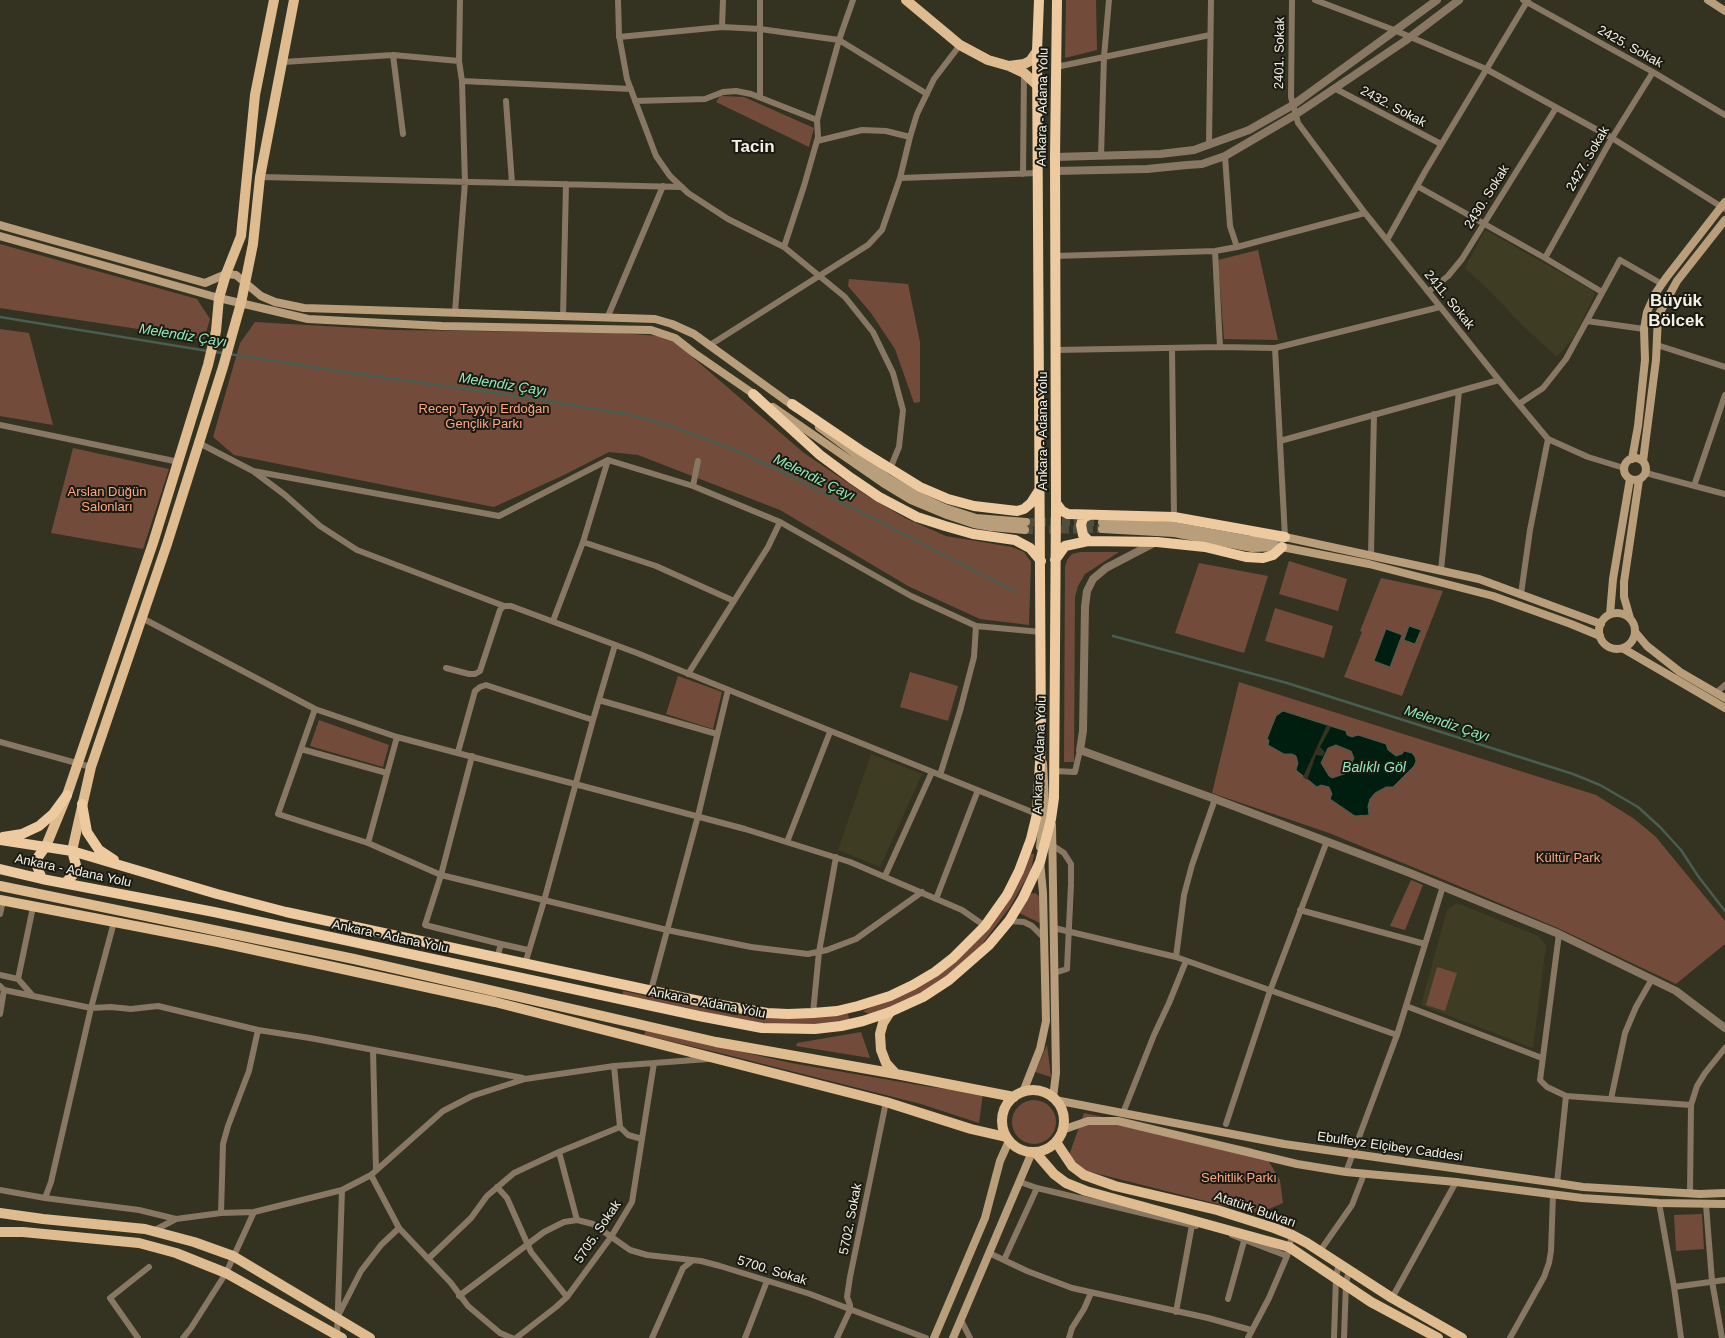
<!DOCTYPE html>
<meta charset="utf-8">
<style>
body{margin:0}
canvas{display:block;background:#343221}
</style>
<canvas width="1725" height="1338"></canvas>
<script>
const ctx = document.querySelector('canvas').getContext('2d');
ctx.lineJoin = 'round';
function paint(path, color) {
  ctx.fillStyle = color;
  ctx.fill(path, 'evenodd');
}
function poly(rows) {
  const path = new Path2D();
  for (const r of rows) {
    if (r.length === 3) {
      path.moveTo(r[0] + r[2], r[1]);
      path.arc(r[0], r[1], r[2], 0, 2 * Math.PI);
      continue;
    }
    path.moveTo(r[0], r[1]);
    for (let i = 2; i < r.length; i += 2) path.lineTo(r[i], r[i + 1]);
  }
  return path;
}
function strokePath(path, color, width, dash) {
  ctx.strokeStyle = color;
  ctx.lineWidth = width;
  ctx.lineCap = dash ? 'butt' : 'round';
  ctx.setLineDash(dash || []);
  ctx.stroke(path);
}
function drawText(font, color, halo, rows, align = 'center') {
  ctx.font = font + ' Helvetica,sans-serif';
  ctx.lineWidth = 4;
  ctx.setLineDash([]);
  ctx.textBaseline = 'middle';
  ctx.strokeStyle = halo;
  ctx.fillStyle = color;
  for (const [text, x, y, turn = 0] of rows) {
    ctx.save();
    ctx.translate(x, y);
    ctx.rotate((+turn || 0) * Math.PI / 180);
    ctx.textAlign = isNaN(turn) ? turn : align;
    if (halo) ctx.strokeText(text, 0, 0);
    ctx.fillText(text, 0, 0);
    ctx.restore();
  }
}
const built = poly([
 [1485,230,1592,290,1595,294,1574,337,1557,357,1522,325,1490,291,1465,268],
 [871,754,922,774,880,867,838,850],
 [1457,903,1538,936,1546,945,1533,1048,1421,1005,1447,910]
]);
const green = poly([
 [1066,0,1096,0,1097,50,1065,58],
 [720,96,744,97,814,128,809,147,716,102],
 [0,244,197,299,210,319,204,339,0,308],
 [1258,250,1278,340,1224,339,1218,260],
 [849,279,908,284,920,342,920,402,914,403,895,349,871,313,848,286],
 [255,322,393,330,619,333,660,336,676,343,804,453,866,495,905,518,946,536,1012,547,1024,552,1031,562,1029,625,980,619,908,586,780,510,638,455,609,452,564,475,494,507,234,455,213,437,240,343],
 [0,329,29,333,53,425,0,416],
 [73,448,169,469,143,549,51,533],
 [1080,552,1119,552,1085,574,1078,586,1075,597,1074,762,1064,762,1065,567,1067,560,1072,554],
 [1289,561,1347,579,1338,611,1279,594],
 [1199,563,1268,576,1244,653,1175,633],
 [1381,578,1443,591,1402,696,1344,677,1362,632,1360,631],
 [1275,608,1333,626,1324,658,1265,641],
 [910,672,958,686,948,721,900,707],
 [678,676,722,692,713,729,666,714],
 [1239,682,1596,795,1633,818,1655,836,1725,921,1725,944,1676,984,1560,929,1447,881,1329,833,1212,793],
 [319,720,389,745,383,767,310,746],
 [1028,853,1034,854,1031,870,1010,907,980,947,963,964,923,994,872,1016,863,1011,878,1004,966,951],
 [1411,880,1423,885,1405,930,1390,926],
 [1034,893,1037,894,1040,898,1040,923,1019,913,1030,894],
 [1437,967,1457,973,1445,1011,1426,1005],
 [623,991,734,1015,780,1017,829,1016,848,1014,850,1021,782,1028,623,996],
 [646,1030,791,1063,930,1087,983,1093,979,1123,921,1104,720,1053,644,1035],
 [861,1032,870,1058,796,1046,797,1043],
 [1047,1045,1051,1077,1035,1072],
 [1034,1122,22],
 [1084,1113,1251,1148,1266,1157,1280,1180,1283,1203,1257,1214,1083,1170,1067,1161],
 [1702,1214,1704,1249,1676,1251,1674,1215]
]);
const water = poly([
 [1409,626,1421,630,1415,644,1404,640,1409,626],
 [1386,629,1402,635,1390,667,1374,661,1386,629],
 [1283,711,1346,731,1347,735,1352,737,1358,735,1386,744,1388,750,1396,756,1402,754,1404,751,1412,753,1415,757,1416,761,1414,766,1393,787,1386,787,1375,793,1370,799,1368,806,1369,815,1355,816,1330,799,1332,794,1329,787,1321,785,1317,787,1296,770,1298,763,1296,756,1292,754,1284,754,1268,745,1269,740,1267,739,1276,716,1283,711],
 [1336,745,1351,751,1354,758,1347,773,1332,778,1329,776,1321,763,1328,748,1336,745]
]);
const pier = poly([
 [1327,725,1331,727,1320,747,1325,752,1323,756,1316,755,1307,780,1303,777]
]);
const stream = poly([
 [0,317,208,351],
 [213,352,224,353],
 [229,354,365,375,516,396,631,415,673,427,725,446,787,474,1016,592],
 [1113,636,1287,683,1573,774,1600,785,1638,807,1660,827,1681,850,1698,876,1725,911]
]);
const secondaryTunnel = poly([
 [1026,522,1102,522],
 [1025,530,1102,529]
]);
const minor = poly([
 [618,0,619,35,627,79,656,156,670,176,688,193,728,219,784,247,845,297,873,332,893,373,903,410,899,447,890,469],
 [1292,0,1291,97,1298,123,1365,213,1507,390,1548,439,1588,457,1624,468],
 [1315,0,1394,30,1486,69,1612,138,1725,209],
 [1523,0,1653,72,1725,115],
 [722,27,760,29,839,40,927,94],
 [619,37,722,27,723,0],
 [393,55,403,134],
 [283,62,393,55,459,61],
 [1056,67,1210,35],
 [462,81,631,89],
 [1334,88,1441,144],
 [760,97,760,0],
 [506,101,512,183],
 [635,101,705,99,723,92,736,91,751,94,817,120],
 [817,141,862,130,886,131,910,137],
 [1209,145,1211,0],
 [1101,156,1104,57,1109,0],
 [1225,156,1230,226,1237,247],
 [1023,174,1024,73],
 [260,177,682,187],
 [900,178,1038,173],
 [1417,186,1545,258,1602,292],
 [1387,240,1426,170,1528,0],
 [784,247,804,186,818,137,817,120,839,40,853,0],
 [1215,251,1220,347],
 [1055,256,1215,251,1237,247,1365,213],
 [1545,258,1612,138,1653,72],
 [1428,292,1448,276,1462,259,1556,108],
 [455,312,465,182,462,81,459,61,460,0],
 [608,316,663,186],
 [563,317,566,184],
 [1587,321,1644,329],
 [710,345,868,245,882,230,900,178,910,137,917,114,934,79,960,45],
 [1657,345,1725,367],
 [1172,348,1174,517],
 [1275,348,1285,537],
 [1056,350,1220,347,1275,348,1440,307],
 [1519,404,1543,388,1566,359,1620,260,1662,284],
 [0,425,179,462],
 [1280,441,1499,380],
 [199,443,253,471,285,495,320,526,357,550,504,606],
 [253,471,499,516,608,460,693,486,780,522,911,596,976,626,1041,632],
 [1646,473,1725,494],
 [693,486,698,461],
 [1694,486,1725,395],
 [583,542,656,566,734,601],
 [1371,555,1374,414],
 [1441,570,1459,391],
 [1521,594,1530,530,1548,439],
 [142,618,315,709,397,737],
 [553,621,583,542,608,460],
 [446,668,469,674,475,674,480,671,500,610,504,606,511,606,637,653,1037,814],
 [688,674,768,547,780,522],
 [1716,693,1725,685],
 [599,700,717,734],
 [315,709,278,814,368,843,441,875,667,930,751,947,808,954,827,950,856,939,922,892],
 [0,742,91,767],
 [301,749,387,773],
 [458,752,475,691,480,687,486,685,593,720],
 [472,756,441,875,425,925,501,944,497,958],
 [1055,771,1075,772,1080,750],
 [940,775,960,711,974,657,976,626],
 [787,842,830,732],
 [368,843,397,737,745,829,850,862,962,910,985,926],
 [1052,845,1064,853,1071,864,1071,881],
 [885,876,932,772],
 [936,899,978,790],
 [1300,910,1425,944],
 [0,914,3,901],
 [1009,921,1024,922,1032,926,1044,938],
 [1054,928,1176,957,1397,1035],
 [1559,934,1540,1080,1547,1087,1566,1096,1691,1105],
 [501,944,528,950],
 [1176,957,1184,895,1192,865,1215,799],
 [525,964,544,901,593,720,615,645],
 [1054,973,1067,969,1071,884],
 [0,975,18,979,33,996],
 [18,979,33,907],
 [0,986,4,990,91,1008,111,1007,131,1009,158,1006,258,1030,310,1038,523,1078],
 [651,990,698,816,728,690],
 [1406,1006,1542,1058],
 [813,1013,819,952,836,857],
 [0,1014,4,990],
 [373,1050,376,1170],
 [614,1066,620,1127,628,1135,642,1139],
 [1611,1099,1625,1033,1636,1007,1652,979],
 [1123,1113,1154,1035,1169,1003,1186,961],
 [1226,1124,1270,991,1327,841],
 [559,1152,577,1220],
 [1346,1172,1397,1035,1443,886],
 [371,1175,399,1228,451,1283,468,1306,500,1333,512,1338],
 [1020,1182,1037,1188,1196,1226],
 [1557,1183,1566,1096],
 [497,1187,507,1198,531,1252,567,1297],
 [0,1190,45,1198,139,1210,176,1219],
 [1690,1193,1691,1105,1697,1086,1705,1073,1725,1048],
 [45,1198,51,1182,91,1008,114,922],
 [1659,1203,1674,1287,1681,1338],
 [1706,1205,1712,1281,1722,1338],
 [221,1213,223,1144,228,1126,249,1071,258,1030],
 [153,1231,176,1219,221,1213,254,1212,342,1190,371,1175,443,1111,472,1096,525,1079,614,1066,708,1059],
 [1232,1235,1287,1256],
 [1320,1251,1352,1205,1364,1174],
 [989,1253,1027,1271,1072,1288,1208,1318,1251,1330],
 [428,1259,471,1218,487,1196,514,1173,559,1152,620,1127],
 [1004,1260,1037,1188],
 [1674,1287,1725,1280],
 [459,1296,544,1232,564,1222,577,1220,593,1224,630,1250,647,1255,701,1261,720,1266,810,1294,926,1338],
 [1392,1298,1456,1182],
 [1228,1299,1244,1241],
 [1176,1312,1192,1225],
 [339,1314,361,1271,381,1245,399,1228],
 [961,1320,970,1338],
 [337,1336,342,1190],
 [138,1338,110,1298,149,1267],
 [183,1338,191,1328,226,1273,254,1212],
 [516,1338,556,1307,567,1297,611,1237,632,1202,654,1063],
 [652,1338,683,1268,692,1261],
 [745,1338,767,1281],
 [837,1338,850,1310,850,1305,847,1297,850,1277,886,1102],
 [1069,1338,1072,1328,1084,1309,1091,1293],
 [1248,1338,1269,1298,1287,1256,1292,1235],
 [1334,1338,1336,1277,1339,1263],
 [1344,1338,1346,1283,1349,1270],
 [1510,1338,1544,1277,1549,1263,1551,1251,1553,1195]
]);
const tertiary = poly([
 [1055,157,1160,154,1194,150,1249,130,1293,105,1437,0],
 [1055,171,1147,169,1187,165,1202,164,1225,156,1295,115,1405,41,1459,0],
 [1154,543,1106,568,1093,579,1087,591,1085,607,1083,731,1080,750,1215,799,1410,873,1559,934,1676,991,1725,1028]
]);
const secondary = poly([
 [1708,0,1725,11],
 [0,225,205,283,226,274,236,275,261,296,275,302,304,308,655,319,672,324,694,334,796,408],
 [0,236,219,298,308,319,442,326,651,330,675,338,694,353,758,397],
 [773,407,883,483,911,500,947,515,974,524,991,527,1025,530],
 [819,427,886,477,915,494,945,508,976,518,1026,522],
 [1635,469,11],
 [1632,459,1638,426,1645,360,1644,329,1647,312,1655,294,1666,278,1725,202],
 [1643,461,1656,360,1658,316,1677,281,1725,220],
 [1102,522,1173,526,1250,540,1272,540,1285,537,1479,579,1601,624],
 [1102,529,1174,533,1252,548,1282,547,1369,564,1493,596,1571,624,1600,636],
 [1617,631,18],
 [1610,614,1613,579,1630,479],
 [1630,618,1624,597,1624,582,1639,480],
 [1636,633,1647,646,1680,672,1725,698],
 [1624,649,1725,708],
 [1052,825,1056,1073,1053,1098],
 [1040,847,1045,800,1043,763],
 [1023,1092,1040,1049,1046,1021,1043,893,1040,861],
 [1055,1100,1284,1144,1557,1183,1583,1187,1700,1194,1725,1193],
 [1062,1130,1088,1121,1118,1121,1297,1164,1346,1172,1456,1182,1582,1198,1659,1203,1725,1204],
 [934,1338,985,1218,1000,1161,1009,1141],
 [953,1338,1032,1152]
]);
const primary = poly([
 [906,0,960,45,988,60,1009,66,1024,73,1038,86],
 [1009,66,1024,64,1030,61,1037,51],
 [46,846,67,795,153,543,208,365,216,331,219,298,226,274,241,236,255,95,274,0],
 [72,851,91,767,167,544,223,367,241,303,253,244,260,177,294,0],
 [0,886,354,959,716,1042,896,1074,1014,1097],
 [0,900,218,942,495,1002,886,1102,971,1129,1006,1137],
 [890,1012,883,1023,880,1034,881,1050,886,1063,896,1074],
 [1033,1121,31],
 [1056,1142,1072,1166,1084,1175,1115,1186,1217,1210,1274,1228,1292,1235,1307,1243,1392,1298,1462,1338],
 [1035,1152,1054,1174,1066,1183,1086,1191,1289,1247,1371,1302,1438,1338],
 [0,1213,43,1219,145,1229,194,1242,233,1256,370,1338],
 [0,1232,23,1232,139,1243,176,1253,226,1273,342,1338]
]);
const trunk = poly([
 [753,394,820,455,851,478,879,497,917,517,945,526,973,534,1015,540,1030,548,1041,561],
 [792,404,860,450,920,487,948,499,974,506,1017,511,1024,509,1031,503,1040,489],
 [1056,503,1062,511,1068,514,1174,517,1285,537],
 [1089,515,1083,518,1081,525,1083,535,1089,541],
 [1055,560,1065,546,1088,541,1157,542,1205,547,1246,557,1263,558,1273,555,1282,547],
 [82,804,87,832,99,850,114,860],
 [3,837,22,834,39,826,53,814,67,795],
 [0,840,72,851,217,894,286,912,704,1002,767,1013,788,1014,813,1013,837,1011,858,1006,890,996,913,985,935,972,953,958,985,926,1007,895,1019,871,1031,839,1037,814,1041,745,1037,51,1039,0],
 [0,869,42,879,214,912,699,1016,762,1028,815,1029,841,1026,863,1021,890,1012,923,997,949,980,989,945,1009,921,1023,898,1040,862,1051,819,1054,798,1056,503,1055,157,1057,0],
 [42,879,37,866,38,857,46,846],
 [65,883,74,874,76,865,72,851]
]);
const streetNames = [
 ["2425. Sokak",1630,47,29],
 ["2401. Sokak",1280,53,-89],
 ["Ankara - Adana Yolu",1043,107,-89],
 ["2432. Sokak",1393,107,28],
 ["2427. Sokak",1588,159,-60],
 ["2430. Sokak",1487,197,-58],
 ["2411. Sokak",1449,300,51],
 ["Ankara - Adana Yolu",1043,431,-90],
 ["Ankara - Adana Yolu",1040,755,-88],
 ["Ankara - Adana Yolu",73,871,12],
 ["Ankara - Adana Yolu",390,937,12],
 ["Ankara - Adana Yolu",707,1003,11],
 ["Ebulfeyz Elçibey Caddesi",1390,1147,8],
 ["Atatürk Bulvarı",1255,1210,19],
 ["5702. Sokak",851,1219,-79],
 ["5705. Sokak",598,1232,-56],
 ["5700. Sokak",772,1271,17]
];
const parkNames = [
 ["Recep Tayyip Erdoğan",484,409],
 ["Gençlik Parkı",484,424],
 ["Arslan Düğün",107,492],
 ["Salonları",107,507],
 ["Kültür Park",1568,858],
 ["Sehitlik Parkı",1239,1178]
];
const waterNames = [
 ["Melendiz Çayı",183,336,9],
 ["Melendiz Çayı",503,385,9],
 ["Melendiz Çayı",814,478,26],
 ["Melendiz Çayı",1447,724,18],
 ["Balıklı Göl",1374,768]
];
const districtNames = [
 ["Tacin",753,147],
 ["Büyük",1676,301],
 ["Bölcek",1676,321]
];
paint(built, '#3f3c24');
paint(green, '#724b3b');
paint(water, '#001e0f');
strokePath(water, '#495d50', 1);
paint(pier, '#343221');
strokePath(stream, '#495d50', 2.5);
strokePath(secondaryTunnel, '#504f3f', 8, [8, 4]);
strokePath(minor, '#887762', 6);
strokePath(tertiary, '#887762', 8);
strokePath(secondary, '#b99e7c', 8);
strokePath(primary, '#dfbc90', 10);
strokePath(trunk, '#edcaa0', 10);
drawText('13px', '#f2f1e6', '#1b1a12', streetNames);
drawText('13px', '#fea784', '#1b1a12', parkNames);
drawText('italic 14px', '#8febba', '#1b1a12', waterNames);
drawText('bold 17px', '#f2f1e6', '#1b1a12', districtNames);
</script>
